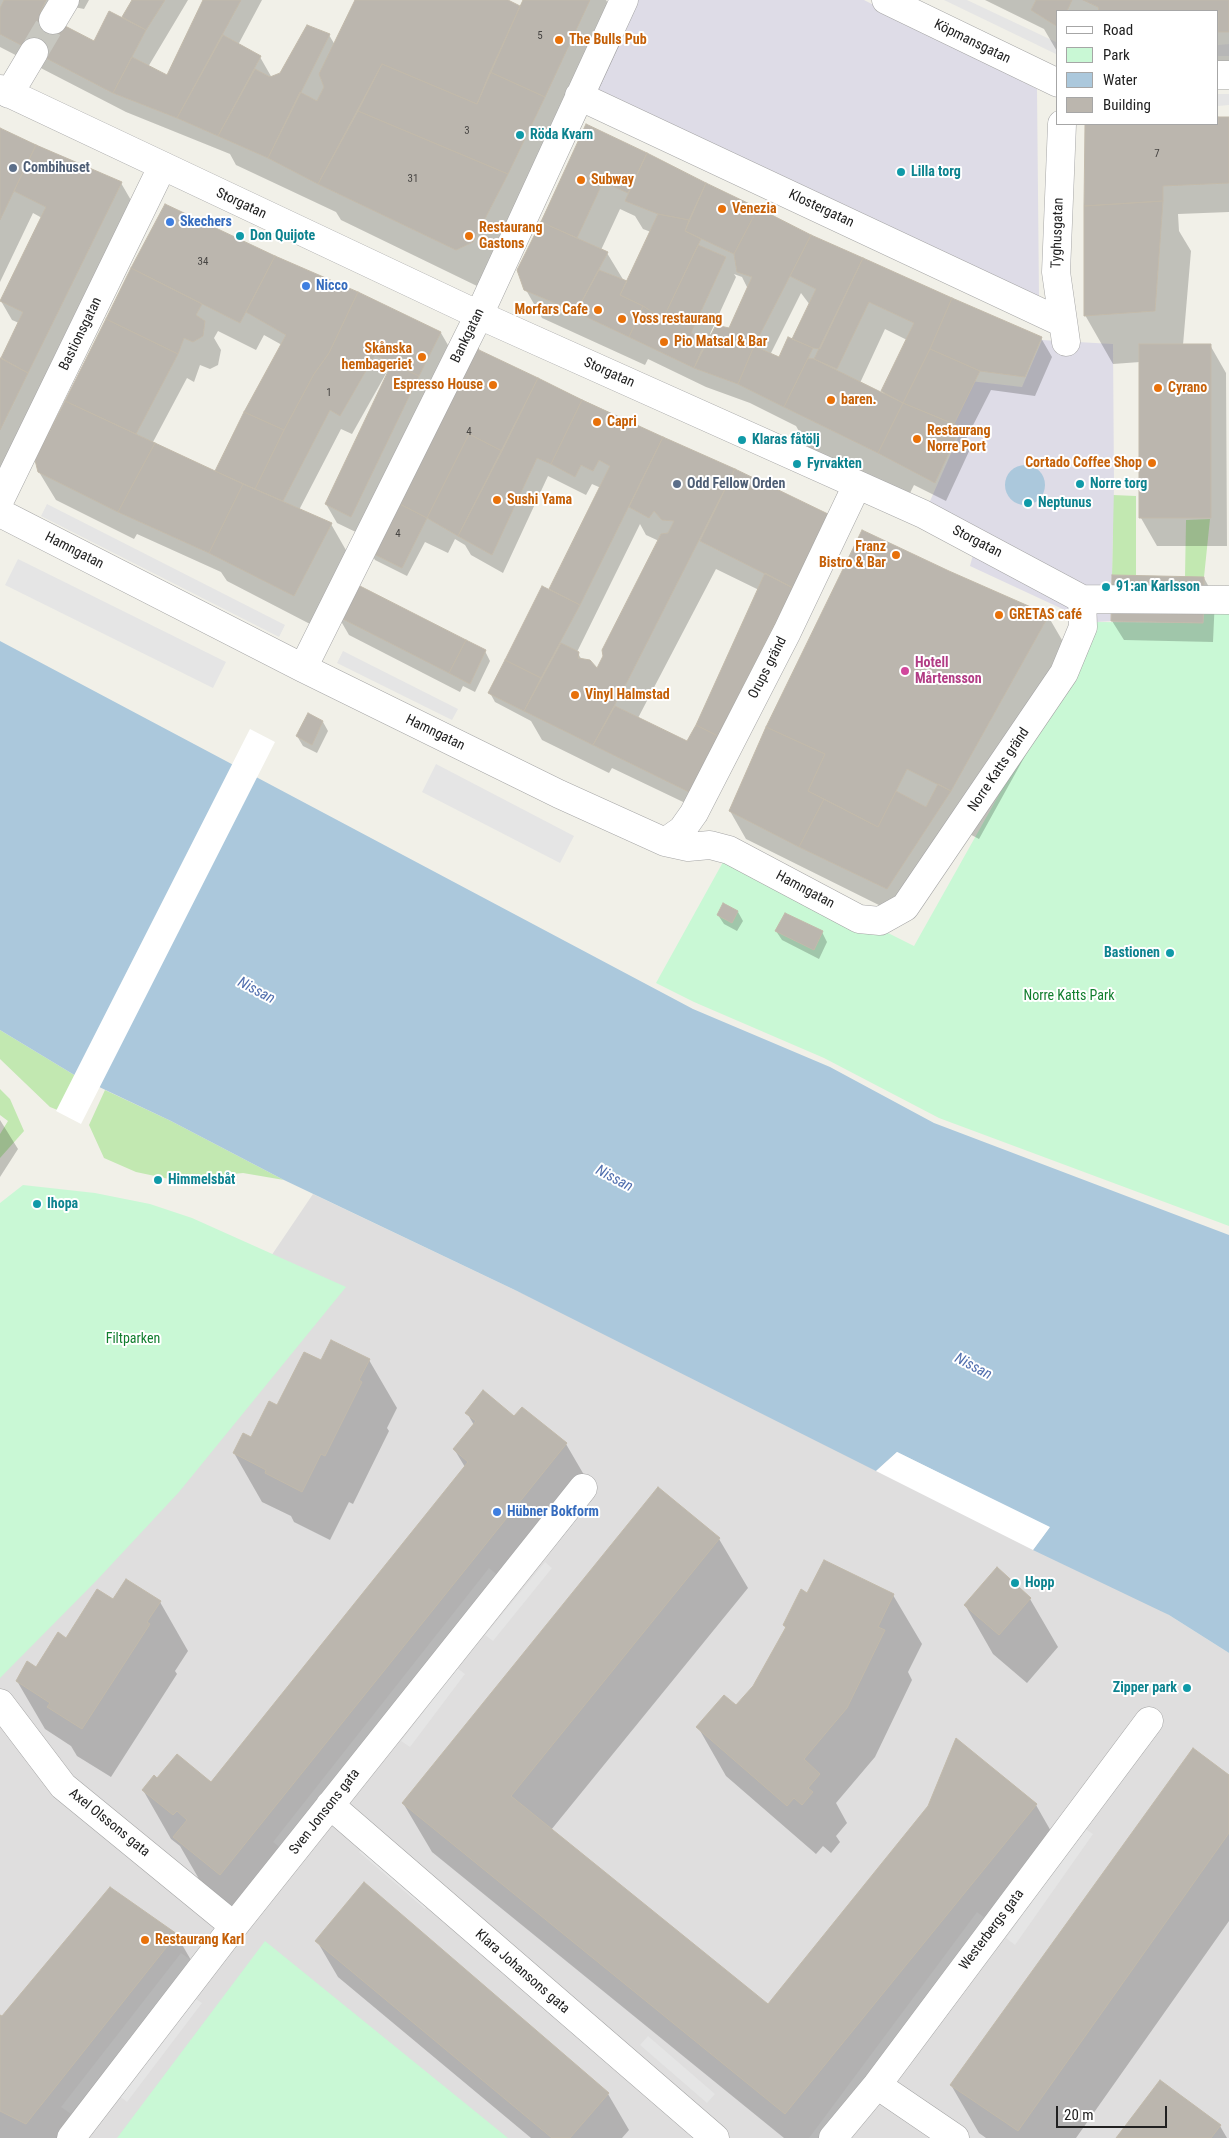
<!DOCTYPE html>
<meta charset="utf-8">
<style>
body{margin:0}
#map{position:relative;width:1229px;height:2138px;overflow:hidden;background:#f1f0e8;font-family:"Roboto Condensed",sans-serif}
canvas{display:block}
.legend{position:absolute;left:1056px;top:10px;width:162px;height:115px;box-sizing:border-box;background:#fff;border:1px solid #a6a6a6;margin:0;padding:6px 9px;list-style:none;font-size:15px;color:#212121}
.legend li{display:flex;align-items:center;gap:10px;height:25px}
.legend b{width:25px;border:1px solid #a6a6a6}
.scale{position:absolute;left:1056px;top:2106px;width:111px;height:22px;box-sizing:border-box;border:2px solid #212121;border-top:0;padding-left:6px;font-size:15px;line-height:18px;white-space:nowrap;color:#212121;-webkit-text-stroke:4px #fff;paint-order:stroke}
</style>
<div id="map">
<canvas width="1229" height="2138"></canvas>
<ul class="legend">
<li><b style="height:6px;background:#fff"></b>Road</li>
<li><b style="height:14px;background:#c9f8d5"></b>Park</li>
<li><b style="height:14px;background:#abc8dc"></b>Water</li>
<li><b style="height:14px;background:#bbb6ae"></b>Building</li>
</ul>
<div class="scale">20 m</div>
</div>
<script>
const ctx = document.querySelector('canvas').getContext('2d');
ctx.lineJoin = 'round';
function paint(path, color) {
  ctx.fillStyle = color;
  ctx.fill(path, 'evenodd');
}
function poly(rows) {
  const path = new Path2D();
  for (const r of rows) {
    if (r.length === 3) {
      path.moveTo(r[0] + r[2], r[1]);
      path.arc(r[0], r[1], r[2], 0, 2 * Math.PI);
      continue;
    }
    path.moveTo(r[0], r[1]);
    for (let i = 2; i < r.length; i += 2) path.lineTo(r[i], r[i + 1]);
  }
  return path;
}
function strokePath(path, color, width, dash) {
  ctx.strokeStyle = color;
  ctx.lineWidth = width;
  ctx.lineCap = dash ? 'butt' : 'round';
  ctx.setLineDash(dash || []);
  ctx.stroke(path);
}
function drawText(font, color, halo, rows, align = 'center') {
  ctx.font = font + ' "Roboto Condensed",sans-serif';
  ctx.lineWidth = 4;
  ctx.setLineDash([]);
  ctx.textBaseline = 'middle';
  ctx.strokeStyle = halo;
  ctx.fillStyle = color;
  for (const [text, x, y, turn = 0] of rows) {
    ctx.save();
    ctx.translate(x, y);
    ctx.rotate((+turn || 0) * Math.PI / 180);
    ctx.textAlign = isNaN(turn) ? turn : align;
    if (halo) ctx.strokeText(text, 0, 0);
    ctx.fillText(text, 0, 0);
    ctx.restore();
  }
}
const residential = poly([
 [313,1194,517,1291,897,1452,1169,1615,1229,1653,1229,2138,0,2138,0,1657]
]);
const grass = poly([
 [1113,495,1136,496,1136,576,1112,575],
 [1210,519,1204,577,1185,577,1186,520],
 [0,1030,76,1076,60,1111,50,1107,0,1059],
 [0,1089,10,1099,24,1131,0,1158,0,1134,8,1121,0,1115],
 [105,1090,171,1121,284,1180,243,1173,174,1180,136,1172,104,1158,89,1125]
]);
const park = poly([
 [1229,609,1229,1226,939,1118,824,1058,694,1002,656,983,728,853,914,946,1096,622,1203,623,1204,611],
 [23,1185,95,1193,150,1204,192,1218,346,1287,179,1492,97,1580,0,1678,0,1203],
 [265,1941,508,2138,117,2138]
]);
const parking = poly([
 [944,0,967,0,1058,43,1058,55],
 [1229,44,1229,56,1218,56,1218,45],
 [1218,94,1229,94,1229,105,1218,106],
 [47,504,285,625,279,637,41,516],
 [18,559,226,662,213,688,5,585],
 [343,651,458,709,452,720,337,663],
 [436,764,574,836,560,863,422,792],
 [545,1562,552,1568,493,1641,485,1635],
 [489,1568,499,1576,283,1850,273,1842],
 [457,1668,465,1674,410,1747,401,1741],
 [1084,1828,1093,1834,1015,1945,1006,1938],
 [367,1844,433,1900,425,1909,359,1852],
 [977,1912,985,1918,821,2138,809,2138],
 [181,1953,191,1960,71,2114,61,2107],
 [193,1997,202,2003,127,2102,118,2095],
 [648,2036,715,2094,707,2103,640,2045]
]);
const plaza = poly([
 [636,0,864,0,1037,89,1039,298,593,93],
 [1042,340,1113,344,1114,486,1111,621,1096,622,1084,619,970,566,974,551,927,508,959,435,948,428,970,381,1022,387],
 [1013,469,1035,503,1022,505,1007,494,1006,481]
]);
const water = poly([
 [1025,485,20],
 [0,641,693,1009,830,1067,934,1123,1229,1235,1229,1653,1169,1615,1033,1550,1049,1528,897,1452,876,1471,517,1291,284,1180,171,1121,76,1076,0,1030]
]);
const pier = poly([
 [250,729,275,742,81,1124,56,1111],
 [897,1452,1050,1527,1033,1550,876,1471]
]);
const shadow = poly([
 [0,0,89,0,84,9,74,7,55,22,94,43,122,19,133,0,188,0,148,67,167,77,205,0,262,0,238,45,260,57,272,78,281,74,329,35,335,45,357,0,505,0,521,8,524,0,606,0,625,33,573,145,555,137,494,278,477,286,341,220,336,212,236,165,230,154,126,112,0,47],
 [985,0,1229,0,1229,82,1218,82,1218,11,1058,11,1058,53,1044,29],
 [1229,118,1229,212,1178,214,1179,231,1191,251,1183,345,1210,345,1226,373,1227,546,1157,546,1141,518,1140,362,1113,364,1085,315,1086,125,1218,124,1218,119],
 [586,126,811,236,1041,338,1052,357,1035,396,991,390,966,439,971,447,946,501,914,485,906,501,813,456,796,426,750,403,706,387,648,359,645,365,542,318,526,290,518,270],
 [620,209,635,216,643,229,651,232,627,283,624,281,607,253,601,250],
 [734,274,742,277,748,289,729,329,712,335,710,334,736,277],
 [801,293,810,305,793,341,780,359,770,355],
 [885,329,907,340,883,391,885,395,860,383],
 [0,129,121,183,132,202,0,469,0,359,2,360,19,323,12,320,1,301,42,218,33,213,0,282],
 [166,206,441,333,452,352,362,535,337,523,326,504,390,371,388,370,352,434,341,429,299,510,331,524,347,552,310,624,227,581,221,572,137,534,134,539,56,500,39,472,37,460],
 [218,331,256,350,264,335,282,345,216,473,153,442,187,378,194,382,200,365,210,369,218,365,221,350,214,338],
 [479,351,827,515,702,811,612,768,609,773,542,740,531,721,495,702,490,693,550,591,601,488,592,484,586,495,548,476,503,573,471,555,465,545,455,539,448,553,425,542,407,576,375,560,370,551],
 [640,524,646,535,659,541,597,670,582,660,577,652],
 [716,569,759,590,697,725,687,742,638,718],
 [949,572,1048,616,1076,664,979,839,960,829,903,917,746,839,730,811],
 [1114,576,1204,578,1215,598,1213,642,1124,640,1112,621],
 [338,616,485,651,490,661,475,692,463,686,460,692,349,635],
 [323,722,328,731,317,753,303,746,297,736],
 [738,912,743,921,737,931,724,924,718,915],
 [776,931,822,932,827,942,819,959,782,940],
 [0,1120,18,1149,0,1177],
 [369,1360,397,1408,387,1428,389,1431,353,1504,349,1502,330,1540,294,1522,291,1516,262,1502,234,1453,252,1439,278,1407],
 [467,1413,515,1417,566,1444,594,1492,249,1923,203,1886,180,1846,171,1839,143,1790,158,1779,211,1783,465,1467,454,1449,474,1425],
 [658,1489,719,1539,748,1588,551,1830,768,2006,1036,1805,1064,1854,833,2138,784,2138,432,1852,403,1803],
 [825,1561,893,1595,922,1644,908,1672,912,1680,875,1757,836,1803,847,1823,836,1836,840,1842,831,1853,823,1846,816,1854,726,1776,698,1727,736,1707,754,1687,786,1629,784,1625,808,1595],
 [1030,1599,1058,1647,1027,1683,993,1654,965,1605],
 [113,1601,160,1602,188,1651,175,1671,177,1674,111,1777,77,1756,71,1746,45,1729,17,1681,36,1668,66,1639],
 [1229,1777,1229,1921,1076,2138,986,2138,979,2133,951,2085],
 [176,1934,204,1983,81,2138,0,2138,0,2016,2,2017],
 [317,1941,608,2094,629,2130,622,2138,531,2138,338,1977],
 [1220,2126,1227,2138,1118,2138]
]);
const building = poly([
 [4,0,46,0,40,13,94,41,109,11,146,30,113,93,0,34,0,8,4,0],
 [132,0,165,0,146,30,122,17,132,0],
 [203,0,241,0,177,118,113,93,132,57,167,75,203,0],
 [355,0,508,0,520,6,477,104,382,64,318,184,268,158,300,92,317,101,324,87,319,74,355,0],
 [523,0,590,0,545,97,490,72,523,0],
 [1036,0,1072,0,1067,11,1058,11,1058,27,1031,10,1036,0],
 [1083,0,1229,0,1229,32,1218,32,1218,11,1099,11,1098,7,1083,0],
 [307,25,330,34,268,158,218,136,255,69,270,77,280,73,307,25],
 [223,35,261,56,218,136,177,118,223,35],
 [382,64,477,104,490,72,545,97,508,174,358,111,382,64],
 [358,111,508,174,473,242,456,250,318,184,358,111],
 [1218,117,1229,117,1229,183,1163,186,1163,201,1084,206,1085,124,1218,124,1218,117],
 [586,124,647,153,628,193,603,182,577,238,541,222,586,124],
 [0,128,36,145,0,220,0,128],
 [36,145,122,182,28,373,1,358,23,312,0,301,46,207,14,191,36,145],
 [647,153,706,183,689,220,658,214,625,201,647,153],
 [706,183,758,208,734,254,685,231,706,183],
 [1163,201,1155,311,1084,316,1084,206,1163,201],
 [165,204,275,256,240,323,131,268,165,204],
 [758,208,811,235,754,346,738,384,694,368,716,325,729,328,752,277,737,272,734,254,758,208],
 [658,214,689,220,685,231,701,239,663,319,643,306,620,295,658,214],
 [541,222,608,252,576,312,524,290,517,270,541,222],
 [811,235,863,258,820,349,813,348,792,339,816,289,790,276,811,235],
 [698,245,726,257,691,333,706,340,694,368,629,337,643,306,663,319,698,245],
 [275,256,358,292,329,353,314,374,284,430,244,412,286,335,246,312,275,256],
 [863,258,952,298,930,349,903,403,881,391,914,323,869,302,837,369,814,359,863,258],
 [131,268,202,304,196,315,205,321,203,336,193,342,184,338,178,354,106,319,131,268],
 [599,270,627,281,620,295,643,306,629,337,576,312,599,270],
 [358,292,441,332,419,376,375,355,340,416,330,410,283,501,255,489,284,430,314,374,329,353,358,292],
 [952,298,1042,337,1025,377,980,371,930,349,952,298],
 [106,319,178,354,136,434,65,401,106,319],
 [788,337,813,348,784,407,738,384,754,346,779,357,788,337],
 [1139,344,1211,344,1211,518,1139,518,1139,344],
 [478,347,479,350,538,378,502,451,469,434,427,518,394,501,478,347],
 [930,349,980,371,954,424,903,403,930,349],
 [0,358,28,373,0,430,0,358],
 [808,358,814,359,903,403,878,453,784,407,808,358],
 [392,363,419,376,351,517,325,504,392,363],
 [538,378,582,400,551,464,537,458,492,555,458,536,538,378],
 [582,400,663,437,580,605,549,589,610,466,599,460,593,471,581,465,575,477,551,464,582,400],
 [65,401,155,443,118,512,38,472,35,460,65,401],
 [903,403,961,427,935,483,878,453,903,403],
 [244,412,284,430,255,489,215,471,244,412],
 [469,434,502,451,458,536,427,518,469,434],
 [663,437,735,469,627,682,593,745,524,711,561,643,579,652,578,658,590,660,597,668,603,656,602,650,661,534,668,533,674,521,662,520,654,511,649,518,629,507,663,437],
 [155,443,243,484,209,553,118,512,155,443],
 [735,469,828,514,793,588,700,541,735,469],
 [243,484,332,523,294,596,209,553,243,484],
 [394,501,427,518,402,568,368,551,394,501],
 [862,530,949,571,1049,615,951,791,907,769,878,827,808,791,825,754,766,727,862,530],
 [765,573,793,588,718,736,696,725,765,573],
 [1112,575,1204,577,1203,623,1111,621,1112,575],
 [354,583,466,640,449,673,337,616,354,583],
 [542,586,580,605,541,678,505,660,542,586],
 [466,640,486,650,470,684,449,673,466,640],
 [505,660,541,678,524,711,488,693,505,660],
 [615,706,687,741,696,725,718,736,691,793,593,745,615,706],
 [308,713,323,721,312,745,296,736,308,713],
 [766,727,825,754,808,791,824,799,799,847,729,811,766,727],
 [938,784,951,791,887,889,799,847,824,799,878,827,896,791,926,807,938,784],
 [723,903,738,911,732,923,717,915,723,903],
 [785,913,823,931,814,950,775,931,785,913],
 [331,1340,370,1359,359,1380,362,1382,325,1456,321,1454,302,1492,265,1473,266,1470,233,1453,243,1433,251,1437,269,1401,277,1405,304,1352,321,1360,331,1340],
 [483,1390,514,1416,522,1407,567,1443,220,1875,173,1837,187,1820,177,1811,173,1815,142,1790,154,1775,157,1778,177,1754,211,1782,468,1462,453,1449,476,1421,465,1413,483,1390],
 [658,1487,720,1538,511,1796,768,2004,928,1806,956,1738,1037,1804,785,2114,402,1803,658,1487],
 [824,1560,894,1594,878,1627,885,1630,847,1708,804,1759,820,1774,808,1788,813,1792,802,1805,794,1798,787,1806,696,1727,724,1695,736,1705,753,1686,786,1627,783,1625,801,1589,807,1593,824,1560],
 [997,1567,1031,1598,999,1635,964,1605,997,1567],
 [126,1579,161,1601,147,1622,150,1624,82,1729,47,1707,50,1703,16,1681,27,1661,36,1667,58,1632,66,1638,97,1589,113,1599,126,1579],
 [1193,1748,1229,1775,1229,1833,1018,2131,950,2085,1193,1748],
 [364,1882,609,2093,570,2138,552,2138,315,1941,364,1882],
 [110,1887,177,1934,26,2124,0,2111,0,2015,2,2016,110,1887],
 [1160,2080,1221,2125,1211,2138,1116,2138,1160,2080]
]);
const minorTunnel = poly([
 [34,52,53,20]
]);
const minor = poly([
 [886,0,1058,83],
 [53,20,65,0],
 [1218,75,1229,75],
 [0,89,479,315,923,514,1082,599,1229,600],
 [9,94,34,52],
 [579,96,1063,323],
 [1062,124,1056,272,1066,342],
 [0,500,162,167],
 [0,513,303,668,559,794,665,842,688,847,710,845,729,850,859,919,880,921,905,907,1064,673,1083,627,1082,599],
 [303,668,479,315,624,0],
 [665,842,682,830,694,813,787,632,857,485],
 [0,1703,63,1786,234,1926],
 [330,1805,715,2138],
 [877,2085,955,2138],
 [71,2138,234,1926,583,1488],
 [833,2138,877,2085,1149,1721]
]);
const markers = [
 [559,40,5,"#e8710a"],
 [520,135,5,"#0f9aa8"],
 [13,168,5,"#5c6f8a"],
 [901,172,5,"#0f9aa8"],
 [581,180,5,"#e8710a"],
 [722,209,5,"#e8710a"],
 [170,222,5,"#3f7fe0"],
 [240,236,5,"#0f9aa8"],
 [469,236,5,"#e8710a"],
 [306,286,5,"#3f7fe0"],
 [598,310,5,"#e8710a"],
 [622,319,5,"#e8710a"],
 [664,342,5,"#e8710a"],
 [422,357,5,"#e8710a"],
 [493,385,5,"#e8710a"],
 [1158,388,5,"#e8710a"],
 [831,400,5,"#e8710a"],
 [597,422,5,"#e8710a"],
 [917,439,5,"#e8710a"],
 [742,440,5,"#0f9aa8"],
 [1152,463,5,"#e8710a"],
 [797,464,5,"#0f9aa8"],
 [677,484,5,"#5c6f8a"],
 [1080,484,5,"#0f9aa8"],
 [497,500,5,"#e8710a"],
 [1028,503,5,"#0f9aa8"],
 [896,555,5,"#e8710a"],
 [1106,587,5,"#0f9aa8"],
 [999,615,5,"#e8710a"],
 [905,671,5,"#d1479c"],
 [575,695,5,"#e8710a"],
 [1170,953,5,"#0f9aa8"],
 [158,1180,5,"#0f9aa8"],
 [37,1204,5,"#0f9aa8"],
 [497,1512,5,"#3f7fe0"],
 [1015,1583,5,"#0f9aa8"],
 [1187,1688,5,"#0f9aa8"],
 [145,1940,5,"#e8710a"]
];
const numberNames = [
 ["5",540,36],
 ["3",467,131],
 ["7",1157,154],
 ["31",413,179],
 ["34",203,262],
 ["1",329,393],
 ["4",469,432],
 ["4",398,534]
];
const foodNames = [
 ["The Bulls Pub",569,40],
 ["Subway",591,180],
 ["Venezia",732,209],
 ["Restaurang",479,228],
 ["Gastons",479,244],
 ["Morfars Cafe",588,310,"right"],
 ["Yoss restaurang",632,319],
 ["Pio Matsal & Bar",674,342],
 ["Skånska",412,349,"right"],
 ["hembageriet",412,365,"right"],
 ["Espresso House",483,385,"right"],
 ["Cyrano",1168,388],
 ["baren.",841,400],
 ["Capri",607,422],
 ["Restaurang",927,431],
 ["Norre Port",927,447],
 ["Cortado Coffee Shop",1142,463,"right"],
 ["Sushi Yama",507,500],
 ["Franz",886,547,"right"],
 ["Bistro & Bar",886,563,"right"],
 ["GRETAS café",1009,615],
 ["Vinyl Halmstad",585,695],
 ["Restaurang Karl",155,1940]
];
const streetNames = [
 ["Köpmansgatan",972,42,26],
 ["Storgatan",241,204,25],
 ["Klostergatan",821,209,25],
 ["Tyghusgatan",1058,233,-88],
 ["Bastionsgatan",81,334,-64],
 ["Bankgatan",468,336,-64],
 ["Storgatan",609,373,24],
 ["Storgatan",977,542,27],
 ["Hamngatan",74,551,27],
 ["Orups gränd",768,668,-63],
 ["Hamngatan",435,733,26],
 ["Norre Katts gränd",999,770,-56],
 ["Hamngatan",805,890,28],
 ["Sven Jonsons gata",325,1812,-52],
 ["Axel Olssons gata",109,1823,39],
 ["Westerbergs gata",992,1930,-53],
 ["Klara Johansons gata",522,1972,41]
];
const cultureNames = [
 ["Röda Kvarn",530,135],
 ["Lilla torg",911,172],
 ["Don Quijote",250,236],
 ["Klaras fåtölj",752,440],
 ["Fyrvakten",807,464],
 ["Norre torg",1090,484],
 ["Neptunus",1038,503],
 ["91:an Karlsson",1116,587],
 ["Bastionen",1160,953,"right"],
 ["Himmelsbåt",168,1180],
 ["Ihopa",47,1204],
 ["Hopp",1025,1583],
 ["Zipper park",1177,1688,"right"]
];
const serviceNames = [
 ["Combihuset",23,168],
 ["Odd Fellow Orden",687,484]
];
const shopNames = [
 ["Skechers",180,222],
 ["Nicco",316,286],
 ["Hübner Bokform",507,1512]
];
const hotelNames = [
 ["Hotell",915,663],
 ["Mårtensson",915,679]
];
const parkNames = [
 ["Norre Katts Park",1069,996],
 ["Filtparken",133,1339]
];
const waterNames = [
 ["Nissan",256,991,28],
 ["Nissan",614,1179,28],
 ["Nissan",973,1367,28]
];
paint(residential, '#dfdede');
paint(grass, '#c2e8b1');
paint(park, '#c9f8d5');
paint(parking, '#e5e5e5');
paint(plaza, '#dedce7');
paint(water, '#abc8dc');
paint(pier, '#fff');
paint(shadow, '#0003');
paint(building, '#bbb6ae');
strokePath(building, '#c2baab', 1);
strokePath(minorTunnel, '#c7c7c0', 28, [28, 14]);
strokePath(minor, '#a5a5a5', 29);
strokePath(minor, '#fff', 28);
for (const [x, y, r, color] of markers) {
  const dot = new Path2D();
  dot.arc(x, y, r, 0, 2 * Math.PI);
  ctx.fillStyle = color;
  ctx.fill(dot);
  strokePath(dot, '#fff', 2);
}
drawText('11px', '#484644', null, numberNames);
drawText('bold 14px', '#c56008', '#fff', foodNames, 'left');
drawText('14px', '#212121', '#fff', streetNames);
drawText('bold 14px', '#0d838f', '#fff', cultureNames, 'left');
drawText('bold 14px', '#4e5e75', '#fff', serviceNames, 'left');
drawText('bold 14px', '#366cbe', '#fff', shopNames, 'left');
drawText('bold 14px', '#b23c85', '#fff', hotelNames, 'left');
drawText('14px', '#117e2e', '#fff', parkNames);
drawText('italic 15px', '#506eae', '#fff', waterNames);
</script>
